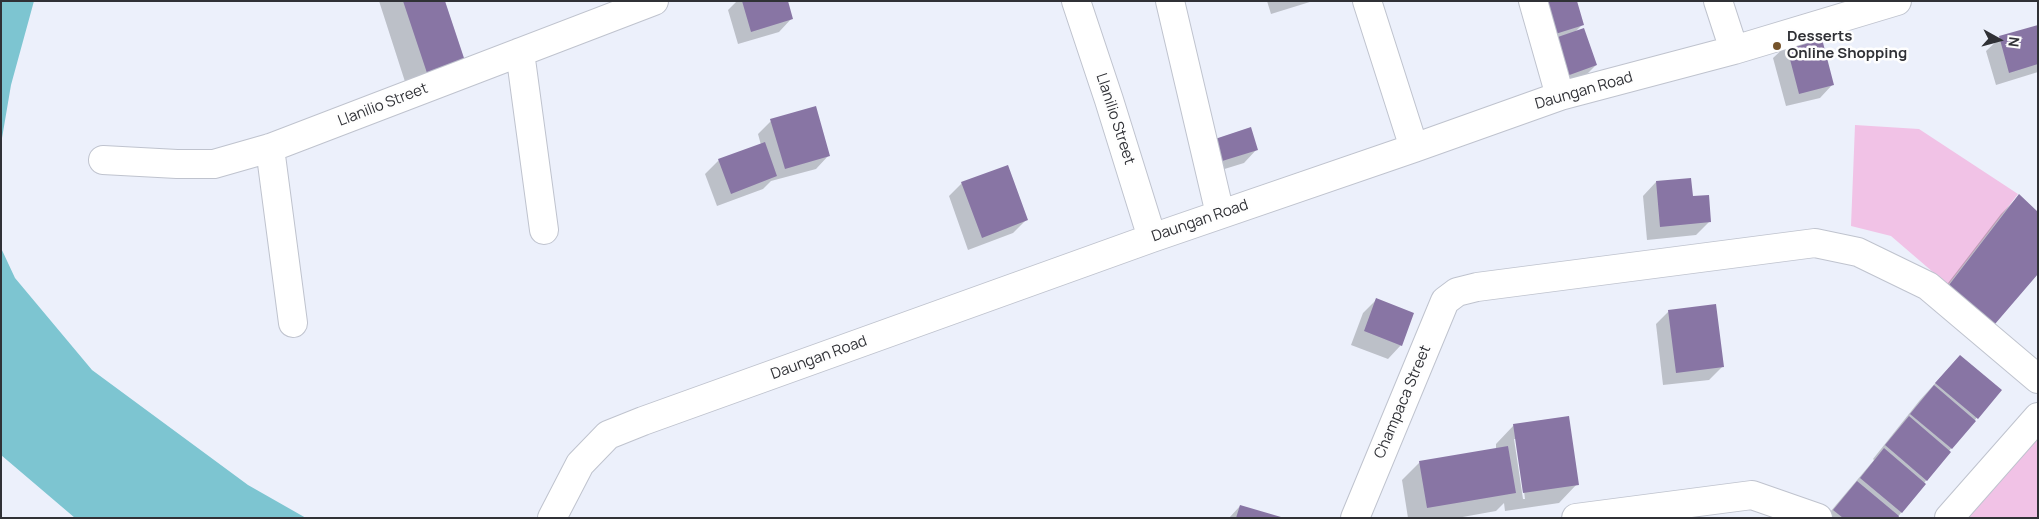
<!DOCTYPE html>
<style>
body{margin:0}
#map{position:relative;width:2039px;height:519px;overflow:hidden;background:#ecf0fb;font-family:Manrope,sans-serif}
canvas{display:block}
.frame{position:absolute;inset:0;border:2px solid #303136;pointer-events:none}
.north{position:absolute;left:1974px;top:15px;width:50px;height:50px;-webkit-text-stroke:4px #fefefe;paint-order:stroke;rotate:97deg;font-size:14px;font-weight:700;line-height:20px;text-align:center;color:#303136}
.north::after{content:'';display:block;margin:auto;width:18px;height:22px;background:#303136;clip-path:polygon(50% 0,100% 100%,50% 72%,0 100%)}
</style>
<div id="map">
<canvas width="2039" height="519"></canvas>
<div class="frame"></div>
<div class="north">N</div>
</div>
<script>
const ctx = document.querySelector('canvas').getContext('2d');
ctx.lineJoin = 'round';
function paint(path, color) {
  ctx.fillStyle = color;
  ctx.fill(path, 'evenodd');
}
function poly(rows) {
  const path = new Path2D();
  for (const r of rows) {
    path.moveTo(r[0], r[1]);
    for (let i = 2; i < r.length; i += 2) path.lineTo(r[i], r[i + 1]);
  }
  return path;
}
function strokePath(path, color, width, dash) {
  ctx.strokeStyle = color;
  ctx.lineWidth = width;
  ctx.lineCap = dash ? 'butt' : 'round';
  ctx.setLineDash(dash || []);
  ctx.stroke(path);
}
function drawText(font, color, halo, rows, align = 'center') {
  ctx.font = font + ' Manrope,sans-serif';
  ctx.lineWidth = 5;
  ctx.setLineDash([]);
  ctx.textBaseline = 'middle';
  ctx.strokeStyle = halo;
  ctx.fillStyle = color;
  for (const [text, x, y, turn = 0] of rows) {
    ctx.save();
    ctx.translate(x, y);
    ctx.rotate((+turn || 0) * Math.PI / 180);
    ctx.textAlign = isNaN(turn) ? turn : align;
    if (halo) ctx.strokeText(text, 0, 0);
    ctx.fillText(text, 0, 0);
    ctx.restore();
  }
}
const green = poly([
 [1855,125,1919,129,2018,194,1948,285,1891,236,1851,226],
 [2038,432,2038,518,1968,518,1994,486]
]);
const water = poly([
 [1,1,34,1,11,85,1,144],
 [1,248,15,278,92,370,248,485,306,518,75,518,1,455]
]);
const shadow = poly([
 [379,1,444,1,463,60,408,91],
 [737,1,787,1,792,18,779,32,738,44,728,10],
 [1267,1,1313,1,1271,14],
 [1525,12,1583,24,1575,32,1596,65,1583,78,1551,89],
 [2038,27,2038,72,1996,85,1986,51,2000,38],
 [1787,45,1833,84,1820,98,1786,106,1773,58],
 [771,121,829,155,816,169,771,181,763,189,717,206,705,174,719,160,761,145,758,134],
 [1250,129,1257,149,1244,163,1205,175],
 [1656,182,1692,197,1710,221,1696,235,1647,240,1643,196],
 [962,183,1026,220,1013,233,968,250,949,196],
 [2019,196,1994,323,1976,341,1932,304,2001,214],
 [1376,300,1401,345,1388,359,1351,345,1363,313],
 [1669,311,1723,366,1709,380,1663,385,1656,324],
 [1960,356,2000,390,1949,451,1897,518,1825,518,1874,460,1873,459,1920,400],
 [1514,425,1577,484,1559,503,1505,511,1504,503,1496,511,1457,518,1408,518,1402,480,1420,462,1496,449,1496,444],
 [1514,439,1517,439,1525,499,1523,499],
 [1240,506,1279,518,1229,518]
]);
const building = poly([
 [403,1,445,1,465,61,427,73],
 [742,1,788,1,793,19,751,32],
 [1538,1,1577,1,1584,25,1549,36],
 [2038,25,2038,64,2009,73,1999,36],
 [1584,28,1597,65,1564,77,1552,39],
 [1821,35,1834,85,1799,94,1786,44],
 [816,106,830,156,785,169,770,119],
 [1251,127,1258,150,1219,162,1212,140],
 [765,142,777,176,731,194,718,159],
 [1008,165,1028,220,982,238,961,182],
 [1691,178,1693,196,1709,195,1711,222,1660,227,1656,181],
 [2019,194,2038,212,2038,274,1995,324,1949,285],
 [1376,298,1414,313,1402,346,1364,331],
 [1716,304,1724,367,1676,373,1668,310],
 [1960,355,2002,390,1978,419,1935,383],
 [1934,385,1976,421,1952,449,1910,414],
 [1569,416,1579,485,1523,493,1513,424],
 [1909,416,1951,452,1927,481,1885,445],
 [1508,446,1516,493,1427,508,1419,461],
 [1884,448,1926,484,1902,513,1860,478],
 [1857,481,1899,516,1898,518,1843,518,1833,510],
 [1240,505,1281,517,1281,518,1236,518]
]);
const minor = poly([
 [1076,1,1109,100,1152,238],
 [1170,1,1220,214],
 [1367,1,1414,148],
 [1533,1,1560,96],
 [1718,1,1734,50],
 [520,52,544,230],
 [270,148,293,323],
 [103,160,177,164,214,164,270,148,654,1],
 [552,518,580,464,608,435,643,421,1152,238,1414,148,1560,96,1734,50,1897,1],
 [1355,518,1445,301,1457,292,1477,287,1815,243,1858,252,1928,286,2038,379],
 [1576,518,1752,495,1818,518],
 [1949,518,2038,417]
]);
const markers = [
 [1777,46,5,"#75532b"]
];
const poiNames = [
 ["Desserts",1787,37],
 ["Online Shopping",1787,54]
];
const streetNames = [
 ["Daungan Road",1584,91,-16],
 ["Llanilio Street",383,105,-21],
 ["Llanilio Street",1115,119,72],
 ["Daungan Road",1200,221,-19],
 ["Daungan Road",819,358,-20],
 ["Champaca Street",1403,402,-67]
];
paint(green, '#f1c2e6');
paint(water, '#7dc5d1');
paint(shadow, '#0003');
paint(building, '#8875a4');
strokePath(minor, '#bfc3ce', 30);
strokePath(minor, '#fff', 28);
for (const [x, y, r, color] of markers) {
  const dot = new Path2D();
  dot.arc(x, y, r, 0, 2 * Math.PI);
  ctx.fillStyle = color;
  ctx.fill(dot);
  strokePath(dot, '#fefefe', 2);
}
drawText('bold 15px', '#303136', '#fefefe', poiNames, 'left');
drawText('15px', '#303136', '#fefefe', streetNames);
</script>
